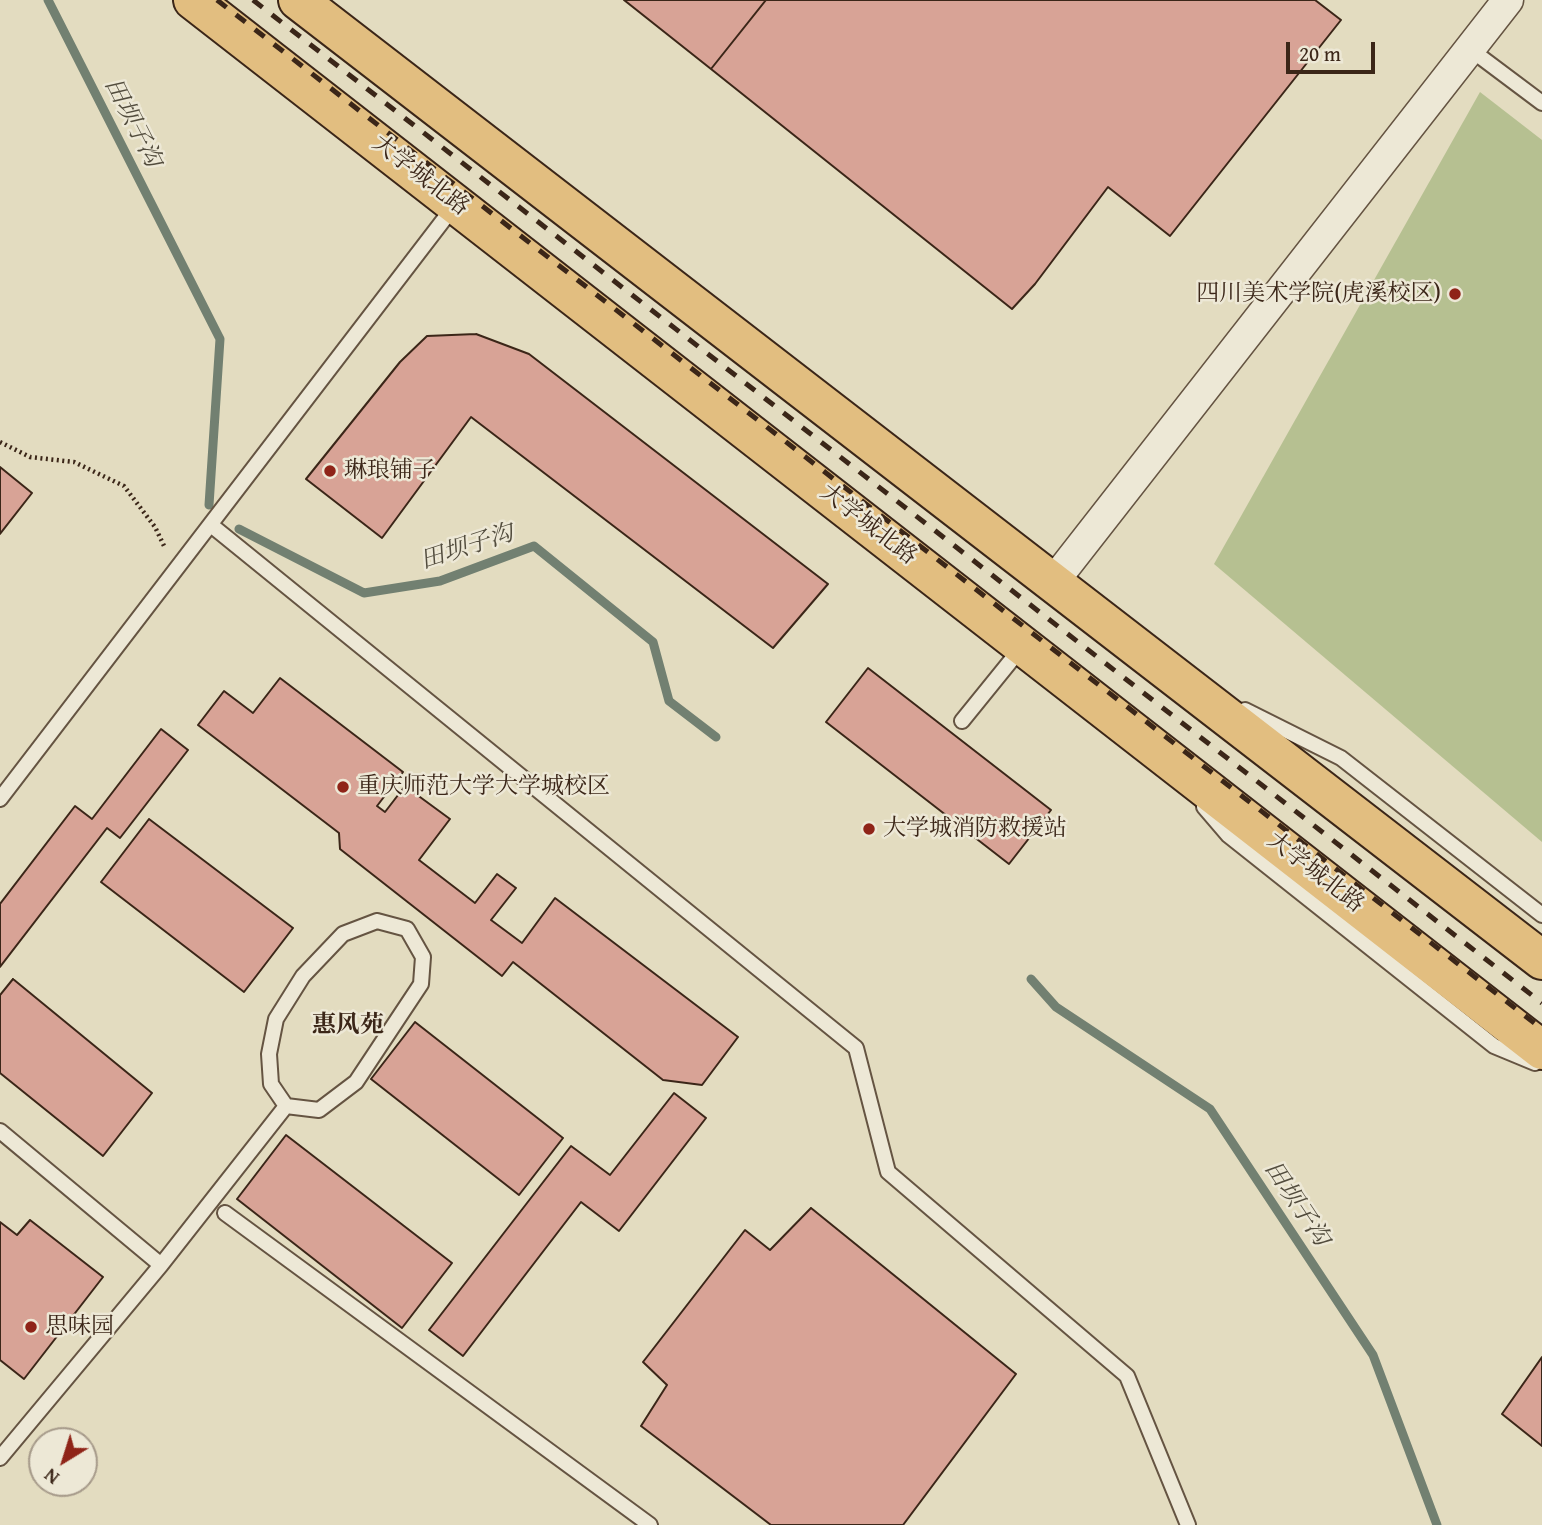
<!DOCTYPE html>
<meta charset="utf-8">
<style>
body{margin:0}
#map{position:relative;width:1542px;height:1525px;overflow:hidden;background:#e3dcc0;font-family:"Gentium Book Plus",serif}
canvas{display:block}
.north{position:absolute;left:28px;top:1427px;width:70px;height:70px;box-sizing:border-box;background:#ede8d6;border:2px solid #a69a8a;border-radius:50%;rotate:218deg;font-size:19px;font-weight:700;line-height:28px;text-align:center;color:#3b2618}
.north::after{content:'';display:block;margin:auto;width:24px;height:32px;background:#8f2418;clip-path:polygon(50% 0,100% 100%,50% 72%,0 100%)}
.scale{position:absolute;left:1286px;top:42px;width:89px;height:32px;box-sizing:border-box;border:4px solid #3b2618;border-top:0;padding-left:9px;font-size:21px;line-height:24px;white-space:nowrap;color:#3b2618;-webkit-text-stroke:5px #ede8d6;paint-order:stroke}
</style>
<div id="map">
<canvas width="1542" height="1525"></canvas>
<div class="north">N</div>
<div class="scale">20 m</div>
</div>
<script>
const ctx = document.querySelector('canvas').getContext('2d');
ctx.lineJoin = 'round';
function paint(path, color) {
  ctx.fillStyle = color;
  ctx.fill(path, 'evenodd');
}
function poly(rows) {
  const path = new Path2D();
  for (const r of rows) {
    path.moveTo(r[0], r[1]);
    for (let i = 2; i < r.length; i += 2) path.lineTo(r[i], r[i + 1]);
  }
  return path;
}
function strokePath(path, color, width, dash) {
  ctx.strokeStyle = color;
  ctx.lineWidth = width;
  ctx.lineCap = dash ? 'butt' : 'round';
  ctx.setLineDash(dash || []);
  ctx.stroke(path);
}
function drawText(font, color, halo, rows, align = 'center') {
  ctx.font = font + ' "Gentium Book Plus","Noto Serif SC",serif';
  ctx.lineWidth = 5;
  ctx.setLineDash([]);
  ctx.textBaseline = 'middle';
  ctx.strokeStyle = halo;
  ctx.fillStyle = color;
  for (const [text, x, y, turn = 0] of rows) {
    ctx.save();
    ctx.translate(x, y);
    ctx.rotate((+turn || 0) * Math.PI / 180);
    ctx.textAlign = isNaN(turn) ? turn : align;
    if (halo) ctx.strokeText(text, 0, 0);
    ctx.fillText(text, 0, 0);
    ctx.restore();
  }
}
const green = poly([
 [1480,92,1542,140,1542,842,1214,564]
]);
const stream = poly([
 [48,0,220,339,209,505],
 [239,529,364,593,440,581,534,546,653,642,669,701,716,737],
 [1031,979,1056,1007,1210,1109,1373,1355,1437,1525]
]);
const building = poly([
 [624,0,766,0,711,69,624,0],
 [766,0,1315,0,1341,20,1170,236,1108,187,1035,284,1012,309,711,69,766,0],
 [476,334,529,354,828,584,773,648,471,417,382,538,306,479,400,362,427,336,476,334],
 [0,467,32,493,0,534,0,467],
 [868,668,1051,810,1009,864,826,722,868,668],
 [280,678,403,772,377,806,385,812,405,786,450,819,419,860,475,903,497,874,516,888,491,920,522,943,555,898,738,1037,702,1085,663,1080,513,962,502,976,340,849,339,833,198,725,224,691,253,713,280,678],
 [161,729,188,750,120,838,107,828,0,967,0,904,75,806,92,819,161,729],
 [149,819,293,928,244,992,101,882,149,819],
 [13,979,152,1093,103,1156,0,1073,0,995,13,979],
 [415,1022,563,1138,519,1195,371,1079,415,1022],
 [674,1093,706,1118,619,1231,581,1202,463,1356,429,1330,571,1146,610,1175,674,1093],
 [286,1135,452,1263,402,1328,237,1199,286,1135],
 [811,1208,1016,1374,903,1525,771,1525,641,1426,667,1385,643,1362,745,1230,770,1250,811,1208],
 [30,1220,103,1277,24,1379,0,1360,0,1222,17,1235,30,1220],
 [1542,1357,1542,1446,1502,1414,1542,1357]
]);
const path = poly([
 [0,442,30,457,74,462,124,486,155,527,165,548]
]);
const lane = poly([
 [1470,49,1542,103],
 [211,525,856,1048,888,1172,1127,1376,1188,1525],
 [1245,710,1341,758,1542,915],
 [962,721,1022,647],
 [0,799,455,205],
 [1204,807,1228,835,1494,1046,1535,1063],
 [377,921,407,929,423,957,421,984,356,1082,319,1110,286,1106,271,1084,269,1054,276,1019,303,976,343,934,377,921],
 [0,1131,161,1265],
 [225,1213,650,1525],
 [0,1458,161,1265,286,1106]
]);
const street = poly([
 [1054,581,1508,0]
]);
const primary = poly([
 [193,0,1542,1050],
 [298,0,1542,960]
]);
const rail = poly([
 [217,0,1542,1029],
 [253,0,1542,1003]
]);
const markers = [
 [1455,294,7,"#8f2418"],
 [330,471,7,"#8f2418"],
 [343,787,7,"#8f2418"],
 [869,829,7,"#8f2418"],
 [31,1327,7,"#8f2418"]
];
const streetNames = [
 ["大学城北路",420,176,38],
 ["大学城北路",868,525,38],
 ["大学城北路",1315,873,38]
];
const poiNames = [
 ["四川美术学院(虎溪校区)",1441,294,"right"],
 ["琳琅铺子",344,471],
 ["重庆师范大学大学城校区",357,787],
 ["大学城消防救援站",883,829],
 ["思味园",45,1327]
];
const waterNames = [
 ["田坝子沟",132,123,63],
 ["田坝子沟",467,548,-18],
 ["田坝子沟",1296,1204,56]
];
const neighbourhoodNames = [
 ["惠风苑",348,1026]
];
paint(green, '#b6c091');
strokePath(stream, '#728071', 9);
paint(building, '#d8a396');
strokePath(building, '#3b2618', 2);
strokePath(lane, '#655442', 18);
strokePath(street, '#655442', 33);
strokePath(primary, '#3b2618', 42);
strokePath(path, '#3b2618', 4.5, [2, 3.5]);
strokePath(lane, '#ede8d6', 14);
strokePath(street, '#ede8d6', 30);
strokePath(primary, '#e2be80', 38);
strokePath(rail, '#3b2618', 5, [12, 12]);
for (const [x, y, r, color] of markers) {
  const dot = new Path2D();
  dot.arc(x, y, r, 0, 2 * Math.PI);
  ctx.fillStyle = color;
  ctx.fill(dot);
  strokePath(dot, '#ede8d6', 2.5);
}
drawText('23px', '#3b2618', '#ede8d6', streetNames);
drawText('23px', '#3b2618', '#ede8d6', poiNames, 'left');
drawText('italic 24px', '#524c3d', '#ede8d6', waterNames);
drawText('bold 24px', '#3b2618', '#ede8d6', neighbourhoodNames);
</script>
